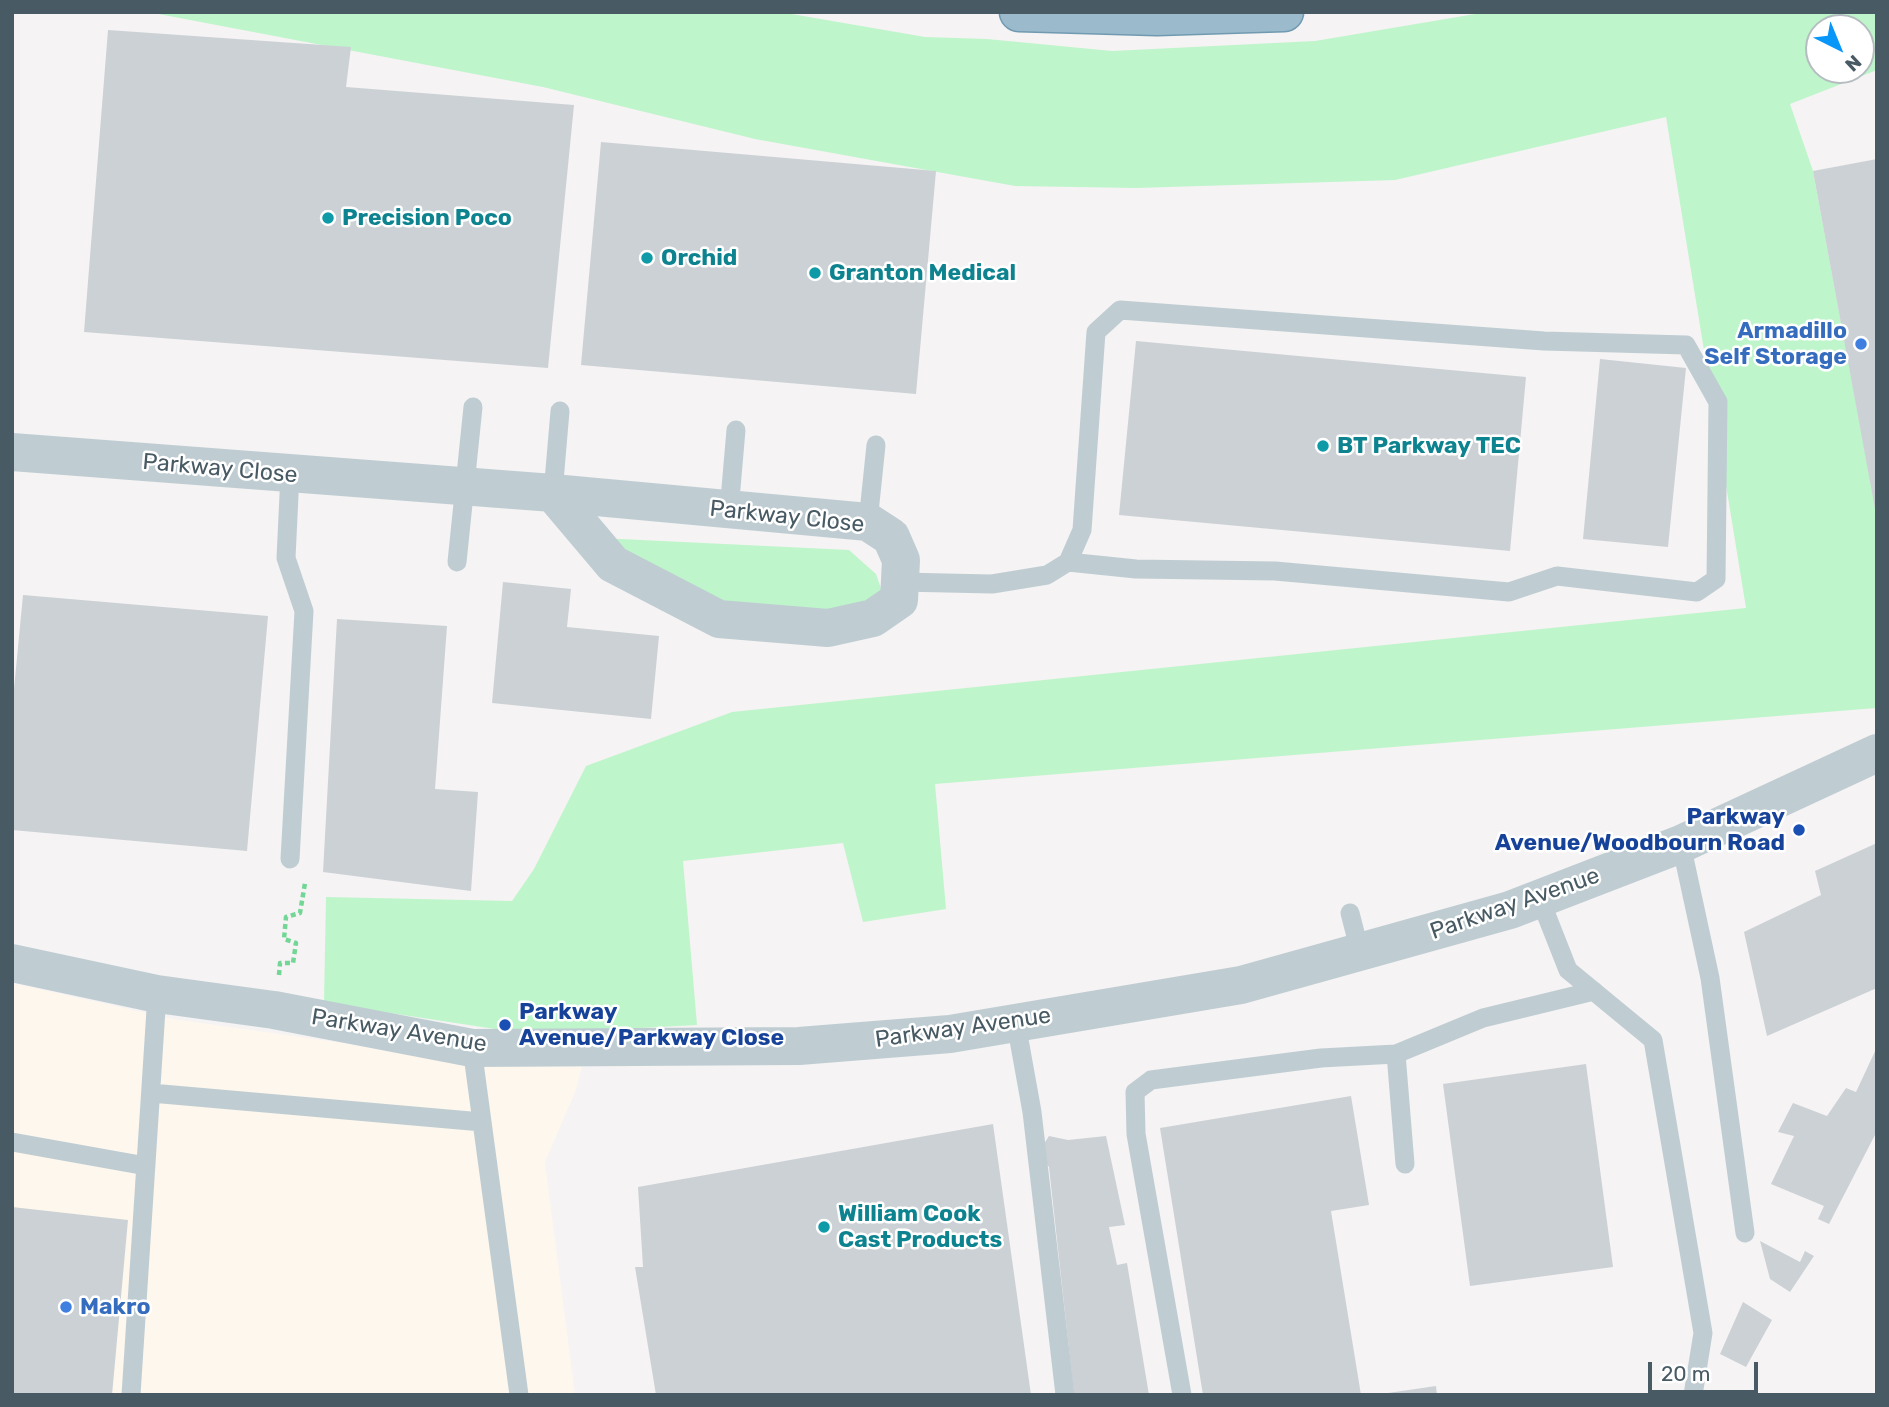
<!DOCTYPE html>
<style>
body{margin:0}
#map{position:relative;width:1889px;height:1407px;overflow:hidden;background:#f5f3f3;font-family:Rubik,sans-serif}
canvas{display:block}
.frame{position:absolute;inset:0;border:14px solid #485a63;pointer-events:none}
.north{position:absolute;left:1805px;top:14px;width:70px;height:70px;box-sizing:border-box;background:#fff;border:2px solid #b6bdc1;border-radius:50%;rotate:137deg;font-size:19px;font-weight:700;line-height:28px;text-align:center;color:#485a63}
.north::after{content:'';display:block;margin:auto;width:24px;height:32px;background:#0896f9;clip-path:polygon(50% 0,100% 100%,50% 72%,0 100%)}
.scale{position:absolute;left:1648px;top:1362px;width:110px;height:32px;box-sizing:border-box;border:4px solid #485a63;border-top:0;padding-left:9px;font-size:21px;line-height:24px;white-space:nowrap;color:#485a63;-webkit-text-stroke:5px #fff;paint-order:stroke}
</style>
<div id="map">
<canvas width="1889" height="1407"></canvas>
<div class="frame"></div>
<div class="north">N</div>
<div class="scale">20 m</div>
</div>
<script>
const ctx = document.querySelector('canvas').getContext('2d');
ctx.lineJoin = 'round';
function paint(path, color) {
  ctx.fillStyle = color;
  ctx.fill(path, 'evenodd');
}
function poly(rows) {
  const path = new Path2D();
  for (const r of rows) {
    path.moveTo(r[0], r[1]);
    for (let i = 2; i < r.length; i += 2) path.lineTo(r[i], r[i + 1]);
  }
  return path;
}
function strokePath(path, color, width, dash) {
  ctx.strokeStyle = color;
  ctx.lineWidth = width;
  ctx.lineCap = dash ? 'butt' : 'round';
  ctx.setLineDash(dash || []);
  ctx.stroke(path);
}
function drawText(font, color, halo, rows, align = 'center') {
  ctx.font = font + ' Rubik,sans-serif';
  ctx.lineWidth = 5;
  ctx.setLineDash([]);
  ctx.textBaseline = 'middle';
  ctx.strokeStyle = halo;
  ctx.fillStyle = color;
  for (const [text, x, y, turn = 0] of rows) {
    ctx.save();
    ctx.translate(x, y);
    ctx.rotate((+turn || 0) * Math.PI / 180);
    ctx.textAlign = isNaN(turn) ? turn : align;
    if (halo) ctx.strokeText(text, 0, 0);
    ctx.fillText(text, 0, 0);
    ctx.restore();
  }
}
const commercial = poly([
 [12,983,173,1019,485,1063,583,1062,576,1090,545,1162,575,1395,12,1395]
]);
const green = poly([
 [148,12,780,12,925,37,987,39,1112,51,1315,41,1487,12,1877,12,1877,70,1790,104,1813,171,1877,517,1876,708,935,784,946,909,863,922,843,843,683,861,697,1025,528,1034,324,1003,326,897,512,901,534,869,586,766,732,712,1746,608,1666,117,1395,180,1136,188,1015,186,755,139,543,87],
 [1819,28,1861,28,1861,70,1819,70],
 [579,537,849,550,876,574,884,597,869,617,711,613]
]);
const building = poly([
 [108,30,351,47,346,87,574,105,548,368,84,332],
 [601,142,936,171,916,394,581,365],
 [1877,159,1877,509,1875,509,1813,171],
 [1136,341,1526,377,1510,551,1119,515],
 [1600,359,1686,368,1668,547,1583,539],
 [503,582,571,589,567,627,659,636,651,719,492,703],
 [23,595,268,616,247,851,12,830,12,710],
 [337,619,447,626,435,789,478,792,471,891,323,872],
 [1877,843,1877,988,1767,1036,1744,932,1821,895,1815,871],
 [1877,1047,1877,1131,1829,1224,1818,1219,1824,1206,1771,1184,1794,1136,1778,1132,1793,1103,1827,1116,1846,1088,1856,1092],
 [1586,1064,1613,1267,1470,1286,1443,1084],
 [1351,1096,1369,1205,1331,1211,1361,1395,1203,1395,1160,1128],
 [993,1124,1031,1395,656,1395,635,1267,643,1267,638,1187],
 [1049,1136,1068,1140,1106,1136,1125,1225,1109,1227,1117,1265,1127,1263,1149,1395,1074,1395,1049,1167,1038,1153],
 [12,1207,128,1220,112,1395,12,1395],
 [1760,1241,1800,1262,1805,1251,1814,1256,1790,1292,1770,1279],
 [1743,1302,1772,1320,1746,1367,1720,1354],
 [1436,1386,1437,1395,1389,1395,1388,1393]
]);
const path = poly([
 [279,975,280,963,293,963,296,943,284,939,286,917,300,913,305,883]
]);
const service = poly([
 [290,474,286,558,304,611,290,859],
 [553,493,560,411],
 [729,511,736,430],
 [868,522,876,445],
 [457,562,473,407],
 [900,582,992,584,1047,575,1068,562,1082,530,1096,332,1120,310,1544,341,1686,345,1718,402,1716,579,1697,592,1557,576,1509,592,1275,571,1136,569,1068,562],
 [1681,844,1710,978,1745,1233],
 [1540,899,1568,970,1653,1040,1703,1333,1693,1395],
 [1350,913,1360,952],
 [1016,1023,1032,1112,1065,1395],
 [472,1048,519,1395],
 [1396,1054,1405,1164],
 [151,1093,482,1122],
 [12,1142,146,1166],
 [131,1395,157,994],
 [1182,1395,1136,1134,1135,1092,1151,1080,1321,1058,1396,1054,1483,1018,1594,991]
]);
const minor = poly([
 [12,452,553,493,868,522,891,537,901,560,899,600,873,618,828,628,719,619,613,564,553,493],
 [12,963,157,994,274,1010,472,1048,799,1046,950,1034,1241,985,1510,910,1681,844,1877,753]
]);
const trunk = poly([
 [1019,12,1157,16,1284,12]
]);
const markers = [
 [328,218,7,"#0f9aa8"],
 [647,258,7,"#0f9aa8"],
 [815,273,7,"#0f9aa8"],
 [1861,344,7,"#3f7fe0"],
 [1323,446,7,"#0f9aa8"],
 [1799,830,7,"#1a4fb4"],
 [505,1025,7,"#1a4fb4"],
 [824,1227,7,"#0f9aa8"],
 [66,1307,7,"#3f7fe0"]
];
const cultureNames = [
 ["Precision Poco",342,218],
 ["Orchid",661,258],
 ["Granton Medical",829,273],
 ["BT Parkway TEC",1337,446],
 ["William Cook",838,1214],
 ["Cast Products",838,1240]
];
const shopNames = [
 ["Armadillo",1847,331],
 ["Self Storage",1847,357],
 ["Makro",80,1307,"left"]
];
const streetNames = [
 ["Parkway Close",220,469,5],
 ["Parkway Close",787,517,6],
 ["Parkway Avenue",1515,904,-19],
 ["Parkway Avenue",963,1028,-8],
 ["Parkway Avenue",399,1031,9]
];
const transitNames = [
 ["Parkway",1785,817],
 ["Avenue/Woodbourn Road",1785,843],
 ["Parkway",519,1012,"left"],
 ["Avenue/Parkway Close",519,1038,"left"]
];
paint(commercial, '#fef7ed');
paint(green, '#bff5cb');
paint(building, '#ccd1d5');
strokePath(trunk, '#719ab1', 41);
strokePath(path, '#72d796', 4.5, [5, 3.5]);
strokePath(service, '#bfcdd3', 19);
strokePath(minor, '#bfcdd3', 38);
strokePath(trunk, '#9bbbcc', 38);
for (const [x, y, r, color] of markers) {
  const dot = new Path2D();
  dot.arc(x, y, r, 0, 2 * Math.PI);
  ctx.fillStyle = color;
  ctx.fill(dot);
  strokePath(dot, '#fff', 2.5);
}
drawText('bold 23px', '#0d838f', '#fff', cultureNames, 'left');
drawText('bold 23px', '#366cbe', '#fff', shopNames, 'right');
drawText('23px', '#485a63', '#fff', streetNames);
drawText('bold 23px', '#164399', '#fff', transitNames, 'right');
</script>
